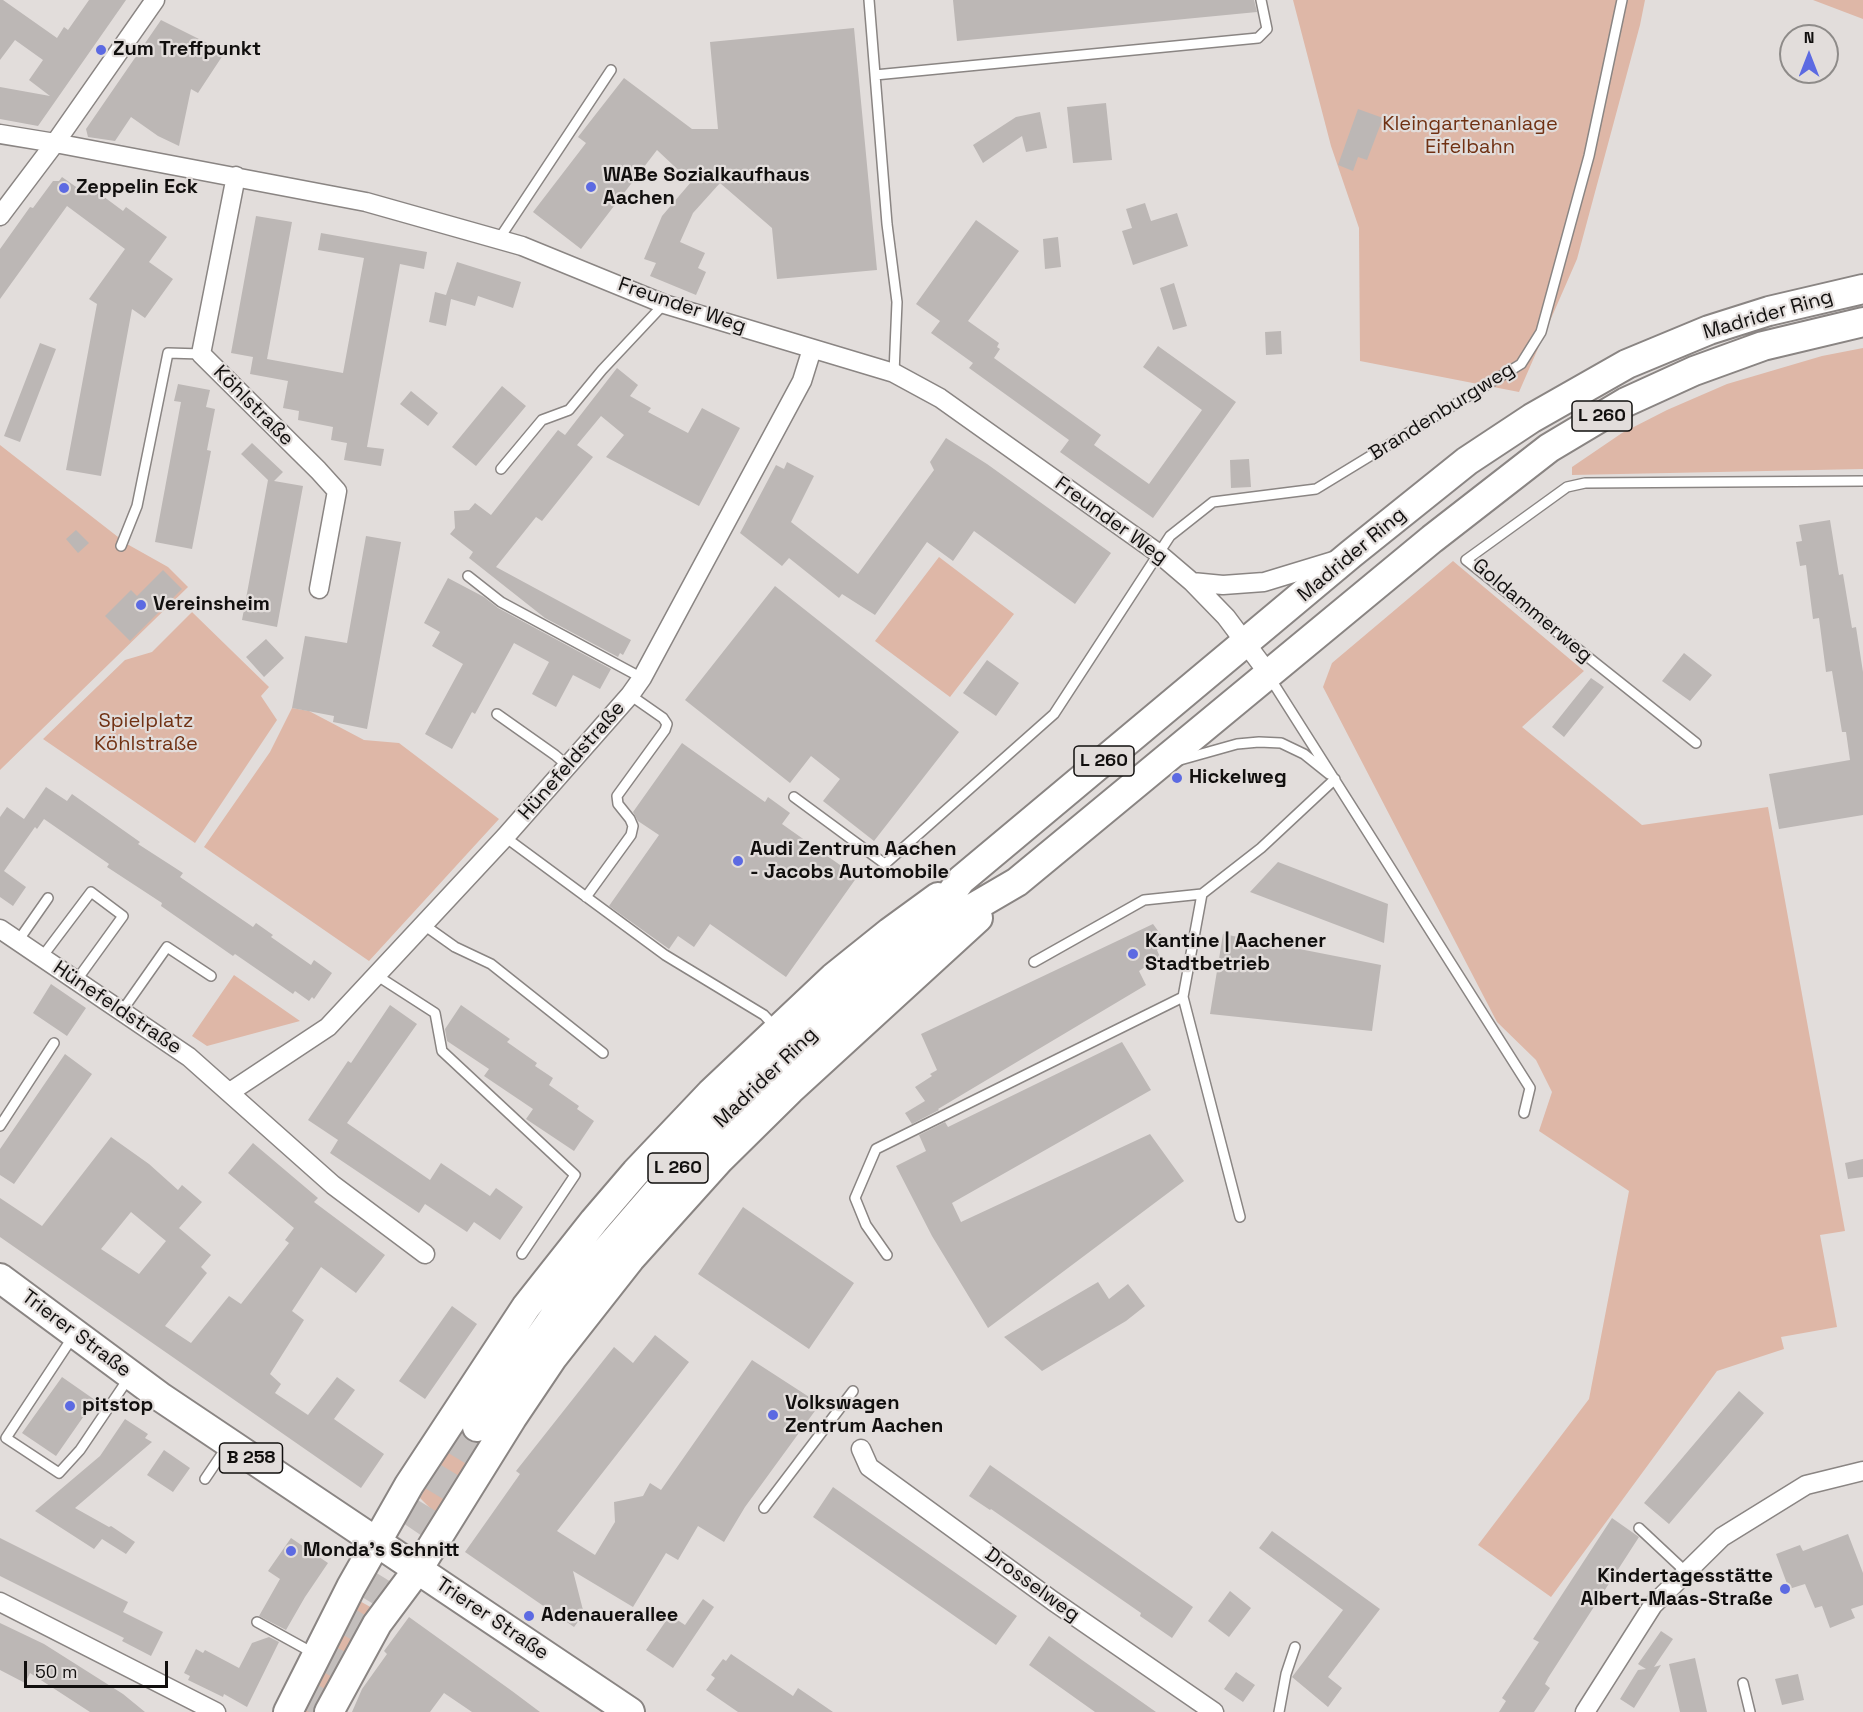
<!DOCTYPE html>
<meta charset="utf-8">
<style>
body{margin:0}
#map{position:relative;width:1863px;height:1712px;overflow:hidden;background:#e2dddb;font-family:"Space Grotesk",sans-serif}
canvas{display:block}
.north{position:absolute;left:1779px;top:24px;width:60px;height:60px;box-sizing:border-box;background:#e2dddb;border:2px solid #8e8b89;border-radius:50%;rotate:0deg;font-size:16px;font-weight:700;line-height:24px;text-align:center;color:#110f0e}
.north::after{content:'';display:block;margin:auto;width:21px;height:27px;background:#5c6ae2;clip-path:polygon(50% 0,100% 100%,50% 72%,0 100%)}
.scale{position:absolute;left:24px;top:1661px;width:144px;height:27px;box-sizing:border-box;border:3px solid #110f0e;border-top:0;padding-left:8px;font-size:18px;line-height:21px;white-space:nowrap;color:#110f0e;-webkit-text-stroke:4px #e2dddb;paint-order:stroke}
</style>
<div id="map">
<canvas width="1863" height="1712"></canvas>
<div class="north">N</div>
<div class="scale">50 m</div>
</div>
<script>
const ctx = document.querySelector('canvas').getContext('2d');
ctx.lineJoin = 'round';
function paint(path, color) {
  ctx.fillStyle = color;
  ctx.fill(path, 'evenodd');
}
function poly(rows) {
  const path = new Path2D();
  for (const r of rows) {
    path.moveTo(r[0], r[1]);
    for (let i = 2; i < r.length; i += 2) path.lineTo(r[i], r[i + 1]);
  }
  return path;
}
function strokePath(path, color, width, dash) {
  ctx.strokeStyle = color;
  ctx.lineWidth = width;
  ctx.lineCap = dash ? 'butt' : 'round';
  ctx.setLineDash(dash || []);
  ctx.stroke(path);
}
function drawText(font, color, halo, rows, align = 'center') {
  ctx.font = font + ' "Space Grotesk",sans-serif';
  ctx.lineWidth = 4.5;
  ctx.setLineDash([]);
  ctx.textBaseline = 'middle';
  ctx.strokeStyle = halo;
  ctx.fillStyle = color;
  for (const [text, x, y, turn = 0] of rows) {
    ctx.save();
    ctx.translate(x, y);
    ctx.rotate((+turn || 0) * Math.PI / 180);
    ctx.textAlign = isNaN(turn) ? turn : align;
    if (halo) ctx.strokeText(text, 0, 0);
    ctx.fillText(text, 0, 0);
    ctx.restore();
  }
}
const green = poly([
 [1293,0,1645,0,1640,25,1577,259,1519,392,1360,361,1359,228,1331,146],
 [1813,0,1863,0,1863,19],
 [1863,348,1863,469,1572,475,1572,467,1622,433,1667,410,1727,384,1822,356],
 [0,445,127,544,168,567,188,587,0,770],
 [939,557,1014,614,950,697,875,641],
 [1453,561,1584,671,1522,727,1642,825,1768,807,1845,1231,1820,1235,1837,1327,1781,1337,1784,1349,1717,1371,1551,1597,1478,1545,1589,1399,1629,1191,1539,1131,1552,1092,1536,1060,1497,1022,1323,687,1332,663],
 [192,612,269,687,261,696,277,720,195,843,43,739,125,660,152,652],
 [292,708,309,711,364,740,399,743,499,819,369,961,204,847,270,752],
 [234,975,300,1021,207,1046,192,1036],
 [465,1415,491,1433,438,1516,420,1498],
 [356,1599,374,1609,317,1712,300,1712]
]);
const building = poly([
 [0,0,3,0,57,38,64,27,68,30,89,0,126,0,38,126,0,119,0,87,50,96,29,80,43,60,15,40,0,60],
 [953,0,1254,0,1257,12,957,41],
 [161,20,225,52,198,93,191,89,179,146,158,136,131,117,115,141,88,137,86,129],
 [854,28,877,270,777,279,772,228,720,183,693,213,680,242,705,253,698,268,706,272,696,295,650,276,656,263,644,259,662,216,691,182,657,150,581,249,533,212,586,143,578,137,624,78,692,129,718,129,710,42],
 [1106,103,1112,160,1073,163,1067,107],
 [1358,109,1383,118,1367,160,1358,157,1353,171,1338,165],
 [1040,112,1047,148,1026,152,1022,136,983,163,973,145,1016,117],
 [62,177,79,189,84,182,123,211,126,207,167,237,149,262,173,279,145,318,132,309,101,476,66,470,97,304,89,299,125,249,67,206,0,299,0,249,30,207,33,208,53,181,59,181],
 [1145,203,1151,221,1177,213,1188,246,1133,265,1122,231,1132,228,1126,209],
 [256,216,292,222,267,359,343,373,364,258,318,250,321,233,427,252,424,269,400,264,367,447,384,449,381,466,344,460,347,443,331,440,333,427,298,420,299,411,283,408,288,381,250,374,253,357,231,353],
 [976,220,1019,251,968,321,999,343,997,347,1000,349,994,358,1101,435,1094,445,1149,484,1202,410,1143,367,1158,346,1236,402,1153,518,1060,452,1069,440,969,368,973,363,931,333,940,321,916,304],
 [1058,237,1061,267,1045,269,1043,239],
 [457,262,521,282,513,308,478,296,475,306,451,299,446,326,429,322,435,292,446,295],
 [1174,283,1187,326,1173,330,1160,288],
 [1281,331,1282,354,1266,355,1265,332],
 [40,343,56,349,20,442,4,436],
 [617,368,638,385,630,396,651,408,648,412,688,433,702,408,740,428,699,506,606,457,624,435,601,416,577,445,593,457,542,521,536,517,496,567,631,640,623,655,620,653,618,657,545,618,469,558,473,552,450,534,455,528,454,511,469,510,475,503,491,515,558,430,565,435],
 [178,384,210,390,206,407,215,409,207,450,211,451,192,549,155,542,181,402,174,401],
 [502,386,526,406,476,466,452,447],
 [411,391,438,413,428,426,400,404],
 [946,438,987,464,1111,553,1075,604,974,531,953,561,927,542,875,615,842,594,839,598,789,558,782,566,740,533,776,465,784,469,787,462,814,476,791,522,858,574,934,470,930,462],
 [252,443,283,472,274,481,303,486,277,627,242,620,268,480,241,454],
 [1249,459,1251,487,1231,488,1230,460],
 [1830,520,1839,575,1843,574,1852,628,1856,627,1863,672,1863,815,1779,829,1769,774,1850,760,1846,732,1842,732,1832,671,1826,672,1819,618,1813,619,1806,565,1800,566,1796,542,1802,541,1799,525],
 [76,530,89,543,78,553,66,539],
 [366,536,401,542,367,729,333,722,334,716,292,708,305,636,347,643],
 [163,570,182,589,130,641,105,616,131,590,137,596],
 [448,578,484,597,498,608,611,669,600,689,573,675,556,707,532,694,549,662,514,643,475,714,472,712,452,749,425,734,463,664,432,646,440,632,424,623],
 [775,586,959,732,874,841,823,801,840,779,811,756,790,783,685,700],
 [266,639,284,658,264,677,246,657],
 [1684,653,1712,675,1690,701,1662,681],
 [987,660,1019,683,996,716,963,693],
 [1591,678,1604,687,1564,737,1552,727],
 [682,743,765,802,768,797,790,813,782,824,857,877,786,977,710,924,694,947,678,936,669,949,609,906,659,835,638,821,633,812],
 [46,787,67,801,72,794,140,842,138,844,183,873,180,877,253,927,256,923,273,935,271,937,311,965,314,960,332,973,314,999,312,997,309,1001,295,991,293,994,235,954,233,956,161,906,162,903,107,867,109,864,44,819,37,829,35,827,4,871,26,887,13,906,0,897,0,817,7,807,24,819],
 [1278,862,1388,904,1384,943,1250,892],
 [1153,924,1167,943,1157,950,1160,957,1139,971,1146,985,938,1109,939,1110,912,1124,905,1113,925,1101,915,1087,932,1076,930,1074,937,1070,921,1034],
 [1223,934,1381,965,1372,1031,1210,1014],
 [51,984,86,1008,67,1036,33,1013],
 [390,1005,417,1024,347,1123,430,1180,441,1163,490,1196,496,1188,523,1207,500,1240,474,1222,467,1232,425,1204,419,1213,330,1153,338,1140,308,1120,348,1061,351,1063],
 [461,1005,510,1039,507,1042,537,1063,535,1066,553,1078,549,1085,579,1106,577,1109,594,1121,574,1151,526,1119,533,1109,484,1076,489,1069,447,1041,445,1029],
 [1122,1042,1151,1090,952,1203,961,1222,1150,1134,1184,1181,988,1328,932,1236,896,1166,926,1151,919,1135,945,1122,948,1127],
 [65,1054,92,1074,14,1184,0,1175,0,1149],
 [111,1137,149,1164,178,1190,182,1185,202,1202,179,1228,211,1255,201,1267,207,1273,165,1326,191,1343,229,1296,241,1304,289,1243,285,1240,294,1228,228,1173,253,1143,318,1198,314,1202,385,1255,356,1293,321,1267,292,1311,304,1320,270,1374,281,1384,275,1393,308,1415,337,1377,355,1390,334,1419,384,1454,361,1488,0,1237,0,1198,42,1226],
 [131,1212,166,1241,139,1274,101,1249],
 [1863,1159,1863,1177,1848,1179,1845,1163],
 [743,1207,854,1283,809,1349,698,1274],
 [1098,1282,1109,1299,1128,1284,1145,1306,1126,1321,1042,1371,1004,1337],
 [452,1306,477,1324,425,1399,399,1381],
 [655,1335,689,1362,557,1531,595,1555,615,1522,614,1502,643,1496,650,1483,661,1490,752,1360,820,1404,745,1507,724,1542,698,1526,678,1560,666,1553,633,1607,573,1571,584,1614,574,1627,465,1552,520,1474,516,1471,614,1347,633,1363],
 [62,1377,95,1400,56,1456,22,1433],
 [1739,1391,1764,1413,1669,1524,1644,1503],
 [125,1419,148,1434,145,1438,152,1442,75,1508,109,1527,111,1526,135,1542,126,1554,102,1539,94,1549,35,1511,100,1456],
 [164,1450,190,1468,173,1492,147,1475],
 [990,1465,1193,1607,1172,1638,1140,1616,1141,1613,991,1509,990,1510,969,1496],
 [833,1487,1017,1616,996,1645,813,1517],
 [1612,1518,1639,1537,1548,1678,1545,1684,1550,1688,1534,1712,1499,1712,1506,1701,1502,1698,1539,1642,1533,1639],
 [1272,1531,1380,1609,1328,1677,1342,1688,1328,1707,1292,1677,1343,1610,1259,1548],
 [1848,1534,1863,1573,1863,1605,1851,1609,1855,1618,1830,1628,1822,1606,1815,1608,1805,1584,1789,1589,1776,1554,1800,1545,1803,1551],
 [0,1538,128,1602,123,1612,163,1632,151,1656,122,1641,124,1638,0,1576],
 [291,1538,328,1563,305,1597,286,1630,259,1616,280,1579,268,1571],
 [1230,1591,1251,1608,1229,1637,1208,1621],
 [703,1599,714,1607,673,1668,646,1650,670,1615,685,1625],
 [409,1617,512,1691,540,1712,472,1712,444,1693,430,1712,352,1712,362,1689,387,1654,384,1651],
 [0,1623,44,1644,123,1694,145,1712,90,1712,30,1673,25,1683,0,1670],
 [1661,1631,1673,1639,1654,1667,1661,1665,1634,1708,1620,1699,1638,1670,1646,1669,1638,1664],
 [1049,1636,1082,1660,1156,1712,1095,1712,1029,1665],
 [269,1637,279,1642,247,1707,224,1694,223,1697,188,1680,190,1676,184,1673,196,1649,203,1653,205,1650,239,1668,252,1643],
 [731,1654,793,1696,798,1688,833,1712,738,1712,706,1690,715,1678,711,1675,723,1659,726,1661],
 [1695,1658,1707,1712,1680,1712,1669,1664],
 [1236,1672,1255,1685,1243,1702,1224,1689],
 [1798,1674,1804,1700,1782,1705,1775,1679]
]);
const primaryTunnel = poly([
 [309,1712,360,1614,400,1549,428,1508,477,1427]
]);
const lane = poly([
 [869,0,887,224,897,302,894,373],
 [875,75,1258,38,1267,29,1261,0],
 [499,239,611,70],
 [501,469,542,420,569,410,602,370,664,304],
 [121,546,137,506,168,353,201,354],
 [468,576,501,602,642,678],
 [1270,678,1530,1088,1524,1113],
 [497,714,555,755,569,767],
 [1696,743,1466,560,1567,487,1585,483,1863,481],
 [1180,760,1237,744,1259,742,1281,743,1304,754,1329,774],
 [794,797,885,864,1054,714,1170,536,1213,502,1316,489,1521,364,1541,332,1589,156,1622,0],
 [505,837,665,955,764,1015,776,1028],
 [586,897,631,835,633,826,630,819,618,804,617,796,665,730,667,724,663,718,630,695],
 [424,925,455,947,491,964,603,1053],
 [18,941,48,898],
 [42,957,91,892,123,916,76,981],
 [1034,962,1144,900,1202,894],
 [376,975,435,1013,442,1051,575,1175,522,1254],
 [122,1011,167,947,211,976],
 [0,1126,54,1043],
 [1240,1217,1183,997,1202,894,1261,848,1335,779],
 [887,1255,866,1225,855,1198,876,1149,1183,997],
 [74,1335,6,1438,59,1473,80,1450,130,1376],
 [205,1479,228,1445],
 [764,1508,853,1391],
 [1639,1528,1686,1572],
 [257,1622,315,1654],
 [1743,1683,1750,1712],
 [1279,1712,1286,1674,1295,1647]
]);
const street = poly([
 [0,134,55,143,366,202,522,246,664,304,894,373,940,398,1158,553,1192,582,1226,617,1268,673],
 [236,176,201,354,318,470,337,491,319,589],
 [0,216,55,143,155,0],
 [1192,582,1223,585,1264,582,1333,561],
 [0,929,189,1057,333,1185,425,1254],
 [230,1092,328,1027,505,837,630,695,642,678,802,381,812,349],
 [861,1449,869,1467,1053,1601,1214,1712],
 [0,1602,216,1712],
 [1585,1712,1653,1605,1722,1537,1806,1485,1863,1471]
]);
const primary = poly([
 [924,930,961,880,1351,554,1467,461,1532,418,1627,364,1709,330,1769,311,1863,289],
 [0,1278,162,1398,630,1712],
 [477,1427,558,1311,600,1258,695,1148,794,1049,916,941,1017,882,1432,539,1549,448,1626,402,1694,371,1763,346,1863,322],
 [288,1712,351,1587,409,1485,526,1307,594,1221,636,1172,711,1093,834,977,890,932,938,897],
 [329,1712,377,1624,418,1569,512,1418,553,1357,630,1259,720,1159,790,1090,978,918]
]);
const markers = [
 [101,50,6,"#5c6ae2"],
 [591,187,6,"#5c6ae2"],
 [64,188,6,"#5c6ae2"],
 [141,605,6,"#5c6ae2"],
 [1177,778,6,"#5c6ae2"],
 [738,861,6,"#5c6ae2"],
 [1133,954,6,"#5c6ae2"],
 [70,1406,6,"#5c6ae2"],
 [773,1415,6,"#5c6ae2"],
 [291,1551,6,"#5c6ae2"],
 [1785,1589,6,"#5c6ae2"],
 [529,1616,6,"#5c6ae2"]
];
const shields = [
 [1602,416,60],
 [1104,761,60],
 [678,1168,60],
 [251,1458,63]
];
const shieldNames = [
 ["L 260",1602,416],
 ["L 260",1104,761],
 ["L 260",678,1168],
 ["B 258",251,1458]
];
const poiNames = [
 ["Zum Treffpunkt",113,50],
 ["WABe Sozialkaufhaus",603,176],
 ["Aachen",603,199],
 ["Zeppelin Eck",76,188],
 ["Vereinsheim",153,605],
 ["Hickelweg",1189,778],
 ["Audi Zentrum Aachen",750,850],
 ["- Jacobs Automobile",750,873],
 ["Kantine | Aachener",1145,942],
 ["Stadtbetrieb",1145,965],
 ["Volkswagen",785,1404],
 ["Zentrum Aachen",785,1427],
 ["pitstop",82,1406],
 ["Monda's Schnitt",303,1551],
 ["Kindertagesstätte",1773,1577,"right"],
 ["Albert-Maas-Straße",1773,1600,"right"],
 ["Adenauerallee",541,1616]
];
const parkNames = [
 ["Kleingartenanlage",1470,125],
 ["Eifelbahn",1470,148],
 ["Spielplatz",146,722],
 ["Köhlstraße",146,745]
];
const streetNames = [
 ["Freunder Weg",682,306,19],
 ["Madrider Ring",1768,315,-16],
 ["Köhlstraße",253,406,45],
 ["Brandenburgweg",1442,412,-32],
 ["Freunder Weg",1111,521,36],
 ["Madrider Ring",1352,555,-40],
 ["Goldammerweg",1532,611,40],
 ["Hünefeldstraße",572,761,-49],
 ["Hünefeldstraße",117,1008,34],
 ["Madrider Ring",766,1078,-44],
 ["Trierer Straße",76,1334,37],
 ["Drosselweg",1032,1585,36],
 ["Trierer Straße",492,1619,34]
];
paint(green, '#deb7a7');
paint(building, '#bcb7b5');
strokePath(primaryTunnel, '#c3bebc', 28, [28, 14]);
strokePath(lane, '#8a8583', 12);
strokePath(street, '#8a8583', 21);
strokePath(primary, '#8a8583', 32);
strokePath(lane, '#fff', 9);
strokePath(street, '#fff', 18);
strokePath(primary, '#fff', 28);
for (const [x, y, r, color] of markers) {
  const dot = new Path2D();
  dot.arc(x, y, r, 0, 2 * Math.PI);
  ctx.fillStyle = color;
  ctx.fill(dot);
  strokePath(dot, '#e2dddb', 2);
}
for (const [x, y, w] of shields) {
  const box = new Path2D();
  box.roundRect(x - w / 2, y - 15, w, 30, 4.5);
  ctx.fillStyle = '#e2dddb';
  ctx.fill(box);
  strokePath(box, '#110f0e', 1.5);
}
drawText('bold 18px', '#110f0e', null, shieldNames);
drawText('bold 20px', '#110f0e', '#e2dddb', poiNames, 'left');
drawText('20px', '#703113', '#e2dddb', parkNames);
drawText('20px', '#110f0e', '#e2dddb', streetNames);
</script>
